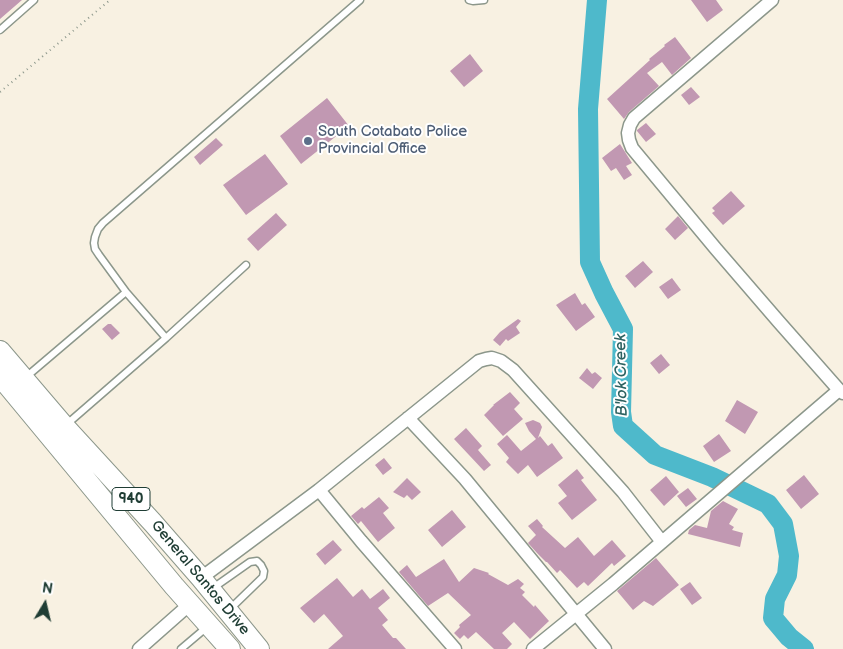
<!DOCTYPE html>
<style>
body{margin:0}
#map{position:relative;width:843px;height:649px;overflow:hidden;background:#f8f1e2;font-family:"Balsamiq Sans",sans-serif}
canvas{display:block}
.north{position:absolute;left:20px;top:579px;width:50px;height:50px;-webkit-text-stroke:4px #fff;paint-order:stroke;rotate:9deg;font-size:14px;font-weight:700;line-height:20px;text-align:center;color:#1f3d34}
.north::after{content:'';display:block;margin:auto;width:18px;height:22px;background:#1f3d34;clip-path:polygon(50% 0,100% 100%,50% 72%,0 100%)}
</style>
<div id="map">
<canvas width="843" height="649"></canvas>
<div class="north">N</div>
</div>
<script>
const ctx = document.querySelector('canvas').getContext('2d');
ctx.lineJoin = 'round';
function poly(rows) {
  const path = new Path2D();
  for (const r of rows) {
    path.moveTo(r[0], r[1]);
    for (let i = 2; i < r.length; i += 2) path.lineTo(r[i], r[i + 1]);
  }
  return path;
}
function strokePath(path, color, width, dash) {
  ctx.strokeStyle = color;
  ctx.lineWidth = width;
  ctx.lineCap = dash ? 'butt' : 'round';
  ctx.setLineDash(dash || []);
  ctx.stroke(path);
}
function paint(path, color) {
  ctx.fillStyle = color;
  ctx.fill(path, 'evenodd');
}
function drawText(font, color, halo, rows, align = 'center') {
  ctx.font = font + ' "Balsamiq Sans",sans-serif';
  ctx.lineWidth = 4;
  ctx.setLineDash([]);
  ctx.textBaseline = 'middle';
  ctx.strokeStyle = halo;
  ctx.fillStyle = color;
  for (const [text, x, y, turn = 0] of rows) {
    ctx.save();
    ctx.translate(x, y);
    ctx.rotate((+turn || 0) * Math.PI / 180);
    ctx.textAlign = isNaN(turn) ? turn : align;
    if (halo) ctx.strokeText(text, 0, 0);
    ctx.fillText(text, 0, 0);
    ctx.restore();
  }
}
const river = poly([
 [597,0,588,109,590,262,604,293,623,329,621,412,623,426,655,455,712,477,768,504,783,524,789,556,787,575,775,599,773,618,789,637,804,649]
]);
const building = poly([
 [0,0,22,0,0,19],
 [691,0,716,0,723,10,707,22],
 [675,37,691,58,672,75,662,62,647,73,659,86,629,112,624,119,607,99,650,60,649,59,665,46,664,45],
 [470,54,483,71,464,87,450,71],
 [691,87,700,97,689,105,681,95],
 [327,98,349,126,301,164,280,136],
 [646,123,656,134,646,142,637,131,637,130],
 [216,138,223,145,200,165,194,157],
 [620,144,632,163,626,166,632,175,624,180,616,168,611,171,602,158],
 [265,154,288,184,246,215,223,185],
 [731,191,745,206,723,225,712,213,715,211,712,208],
 [276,213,287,225,258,251,247,239],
 [678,216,688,228,675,240,665,229],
 [643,261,653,272,635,288,625,276],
 [672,278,681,290,668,299,659,287],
 [575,293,582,305,585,303,595,317,576,331,556,305],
 [518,319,521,321,516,327,520,333,508,341,506,339,500,346,493,340,500,332],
 [108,324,111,324,120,333,112,340,102,329],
 [661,354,670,365,659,374,650,363],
 [587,368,592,374,595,372,602,378,593,389,579,378],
 [510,392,520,403,514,409,523,419,503,436,484,415,494,405,493,405],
 [737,400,758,412,745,434,725,421],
 [533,420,540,423,542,427,538,438,540,436,548,446,552,443,563,458,537,477,528,465,518,474,506,462,509,458,497,444,507,435,521,451,536,439,529,431,525,423],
 [466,428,482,446,478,450,491,465,484,471,454,439],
 [719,434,731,451,714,462,703,446],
 [384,458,392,468,383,475,375,465],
 [577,469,584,478,581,480,597,500,572,520,558,503,567,496,558,485],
 [804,475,819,494,801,509,786,490],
 [666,476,679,492,664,506,650,490],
 [407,478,421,492,412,500,407,495,404,498,393,492],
 [688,488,697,499,686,507,677,496],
 [379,497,389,508,383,513,395,528,378,542,361,521,358,524,351,516,362,507,364,509],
 [723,501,738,509,729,524,734,527,732,530,743,533,740,547,688,534,689,530,695,525,707,528,711,511],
 [452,510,466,527,442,547,428,530],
 [537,519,543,526,542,527,565,548,578,537,594,556,612,540,626,556,614,566,612,563,588,586,584,582,577,588,560,570,557,573,547,562,546,562,537,553,528,543,536,535,528,526],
 [333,540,342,550,325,565,316,554],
 [656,558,679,585,653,606,644,601,633,610,617,591],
 [444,559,459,582,474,568,489,573,488,574,508,585,518,579,524,584,520,588,525,592,522,595,534,607,535,605,549,621,530,639,514,622,502,633,512,644,507,649,494,649,476,632,468,639,464,635,460,639,454,633,460,627,459,625,471,615,448,593,428,606,399,572,407,565,416,577],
 [337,578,353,597,362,589,370,599,383,589,390,598,378,608,388,620,382,625,393,638,396,638,406,649,328,649,343,636,324,614,314,623,300,608],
 [690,582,702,598,692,605,680,589]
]);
const path = poly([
 [0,92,110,0]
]);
const service = poly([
 [469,0,473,1,484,0],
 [0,30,34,0],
 [166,338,126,292,99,255,95,249,94,243,95,237,98,229,103,223,360,0],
 [26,377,126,292],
 [67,424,166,338,246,265],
 [213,588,250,562,257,561,261,565,264,571,263,577,229,610],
 [181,649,207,627]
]);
const minor = poly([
 [772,0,634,118,630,125,628,133,629,140,632,148,716,249,779,322,839,390,843,393],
 [408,418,465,479,605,649],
 [319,490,361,541,455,649],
 [201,578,319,490,479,361,486,359,492,358,501,361,513,370,623,492,662,542],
 [139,649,190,604],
 [533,649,613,584,839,390]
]);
const trunk = poly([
 [0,351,64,426,153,523,201,578,259,649],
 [0,376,174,586,230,649]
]);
const markers = [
 [308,141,5,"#5c6f8a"]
];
const shields = [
 [131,499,38]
];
const shieldNames = [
 ["940",131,499]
];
const serviceNames = [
 ["South Cotabato Police",318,132],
 ["Provincial Office",318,149]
];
const streetNames = [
 ["General Santos Drive",200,578,50]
];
const waterNames = [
 ["B'lok Creek",622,375,-91]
];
strokePath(river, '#4eb9cb', 20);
paint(building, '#c198b2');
strokePath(service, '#8c978b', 9);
strokePath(minor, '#8c978b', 15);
strokePath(trunk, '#8c978b', 22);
strokePath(path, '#8c978b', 2, [1, 4]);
strokePath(service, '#fff', 6);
strokePath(minor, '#fff', 12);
strokePath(trunk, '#fff', 20);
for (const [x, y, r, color] of markers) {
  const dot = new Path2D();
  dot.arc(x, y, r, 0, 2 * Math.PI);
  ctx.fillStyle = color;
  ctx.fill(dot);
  strokePath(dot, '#fff', 2);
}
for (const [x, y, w] of shields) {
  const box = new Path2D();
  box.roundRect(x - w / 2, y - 11.5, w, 23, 4);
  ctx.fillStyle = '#fff';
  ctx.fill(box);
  strokePath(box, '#1f3d34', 1);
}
drawText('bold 14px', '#1f3d34', null, shieldNames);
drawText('15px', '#4e5e75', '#fff', serviceNames, 'left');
drawText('15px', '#1f3d34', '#fff', streetNames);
drawText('italic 16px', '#2d6261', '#fff', waterNames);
</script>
